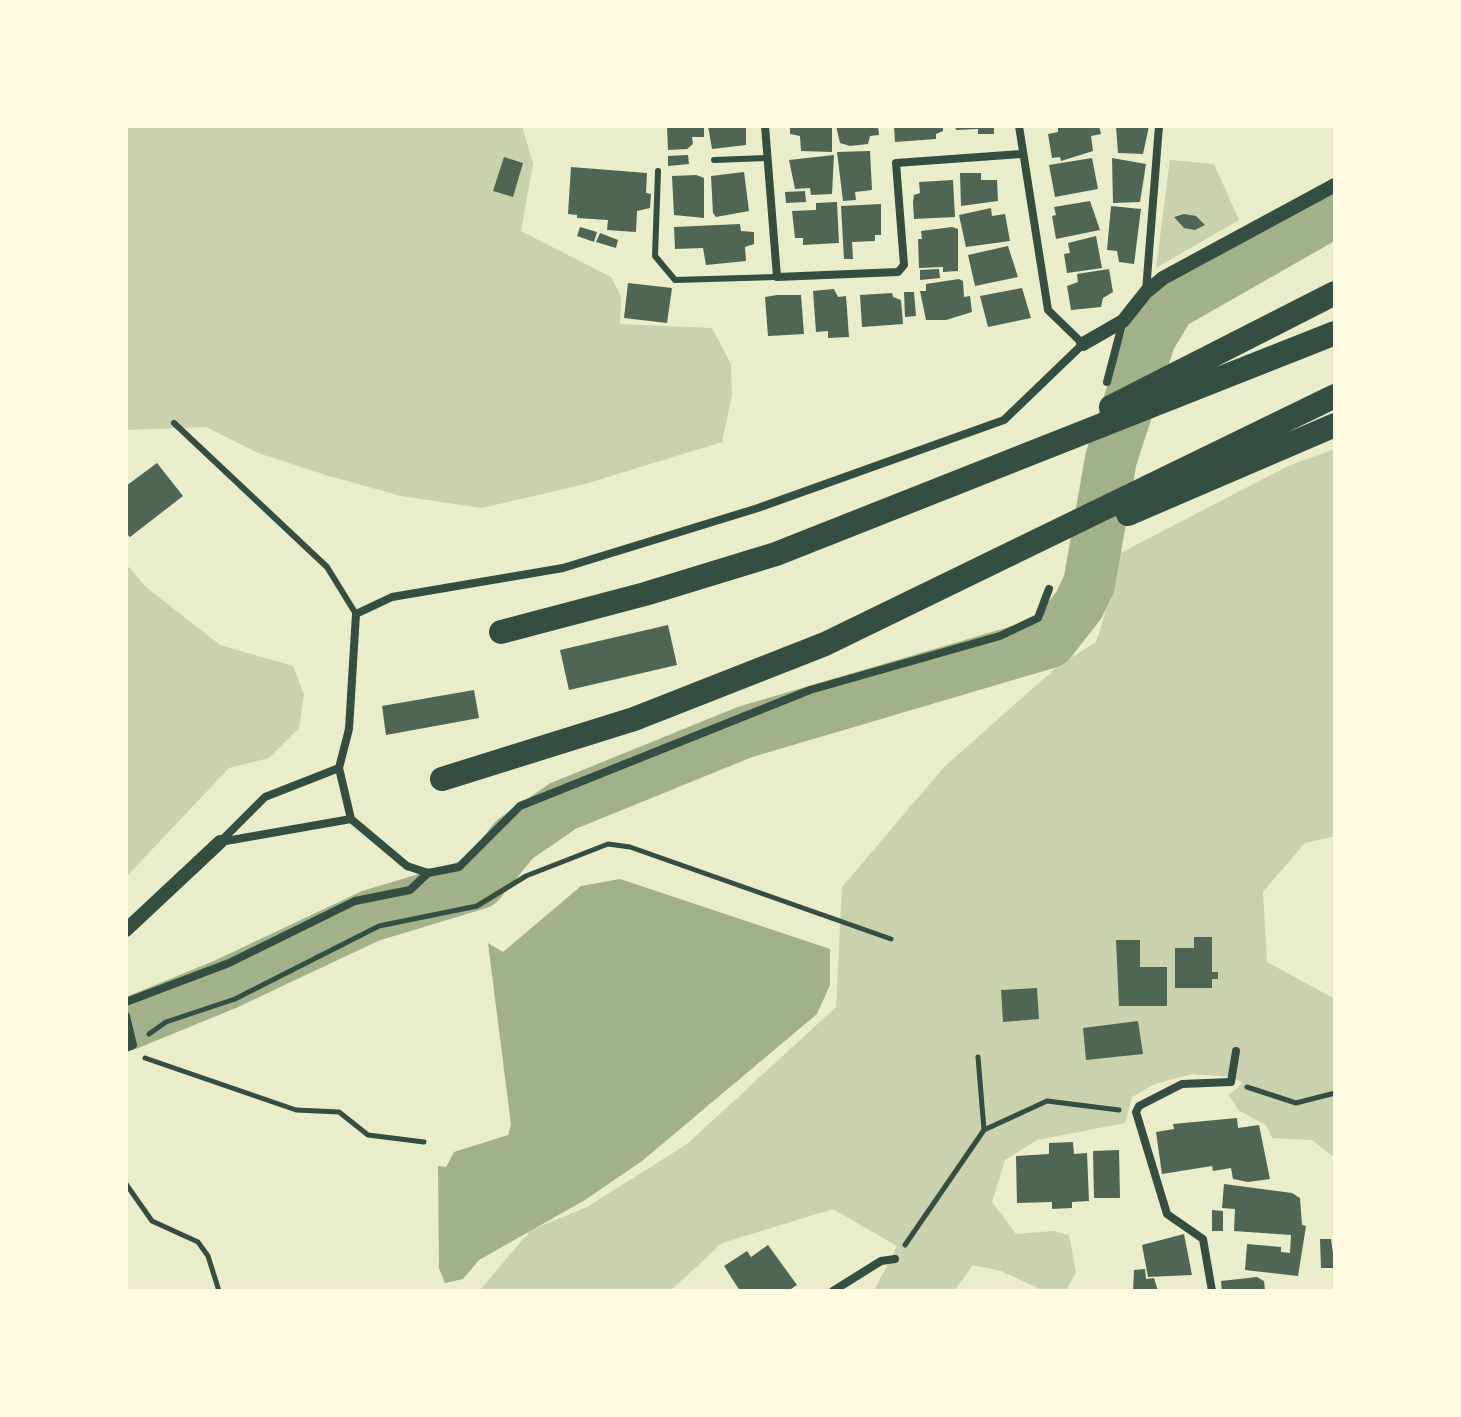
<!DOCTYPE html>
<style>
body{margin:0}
#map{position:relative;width:1461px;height:1417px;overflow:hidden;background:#e9edc9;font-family:Signika,sans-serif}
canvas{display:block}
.frame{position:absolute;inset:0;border:128px solid #fefae0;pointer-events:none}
</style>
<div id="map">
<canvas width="1461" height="1417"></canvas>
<div class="frame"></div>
</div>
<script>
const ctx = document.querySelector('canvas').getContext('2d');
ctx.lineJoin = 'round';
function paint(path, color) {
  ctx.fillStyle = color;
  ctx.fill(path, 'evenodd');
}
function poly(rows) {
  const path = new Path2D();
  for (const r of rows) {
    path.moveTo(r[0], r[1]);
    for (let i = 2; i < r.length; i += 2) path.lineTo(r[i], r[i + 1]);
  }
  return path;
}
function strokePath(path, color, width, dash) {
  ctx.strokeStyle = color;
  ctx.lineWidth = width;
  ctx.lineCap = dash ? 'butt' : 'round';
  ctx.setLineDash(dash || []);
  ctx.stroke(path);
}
const green = poly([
 [126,126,522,126,533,164,521,231,611,277,621,296,620,324,712,328,731,364,732,395,722,442,585,484,482,508,401,496,329,476,258,453,206,427,126,430],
 [1170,160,1214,164,1239,220,1156,268],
 [1335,449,1335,836,1305,843,1263,892,1267,962,1335,999,1335,1158,1312,1140,1272,1138,1266,1125,1238,1110,1229,1095,1243,1083,1233,1077,1192,1074,1155,1084,1132,1097,1125,1123,1037,1140,1005,1160,992,1202,1016,1234,1054,1231,1069,1235,1076,1272,1066,1291,1044,1291,1001,1271,973,1265,954,1291,874,1291,897,1246,833,1209,722,1243,670,1291,479,1291,531,1230,587,1207,687,1144,836,1007,842,887,944,767,1058,666,1096,642,1109,601,1111,558,1288,466],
 [126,564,147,588,220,645,293,666,304,695,299,728,269,758,229,768,126,877]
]);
const water = poly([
 [620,879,830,949,830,985,817,1014,642,1161,585,1200,479,1260,463,1279,445,1283,439,1268,438,1166,446,1167,454,1152,508,1135,511,1125,488,943,503,952,581,886]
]);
const river = poly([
 [126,1025,226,984,370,916,479,883,515,839,563,806,745,732,1050,642,1079,605,1089,584,1111,459,1150,338,1170,305,1335,211]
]);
const building = poly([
 [667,126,704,126,704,137,692,137,693,144,687,149,668,150],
 [708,126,746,126,746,145,712,149],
 [790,126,832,126,832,152,801,151,800,136,790,134],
 [836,126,878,126,879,135,870,136,868,144,850,146,840,143],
 [894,126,943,126,943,131,936,134,936,139,895,142],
 [955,126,994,126,994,134,978,134,978,129,956,130],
 [1058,126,1099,126,1101,134,1091,136,1093,151,1061,161,1060,157,1052,158,1048,134,1058,132],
 [1116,126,1149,126,1143,154,1118,153],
 [870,151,872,190,855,192,856,200,843,201,837,152],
 [688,155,689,164,668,166,668,156],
 [834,155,832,194,811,195,810,188,795,189,789,160],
 [504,157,523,163,513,197,493,191],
 [1092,158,1098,189,1055,197,1049,165],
 [1112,158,1146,164,1140,202,1113,203],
 [571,167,647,173,646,193,651,194,650,208,637,211,636,232,607,230,608,220,577,218,577,215,568,214],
 [744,172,749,211,716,217,713,213,711,176],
 [960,173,981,173,981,180,997,180,998,201,961,206],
 [696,175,704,178,704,218,674,215,672,176],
 [953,180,955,217,914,219,913,202,914,195,920,193,919,182],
 [805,191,806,202,786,203,785,192],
 [1090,201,1100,230,1056,239,1052,216,1056,215,1054,207],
 [837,202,839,243,803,245,803,238,795,238,792,211,816,210,816,203],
 [881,204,881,235,875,235,875,241,852,242,853,259,844,259,841,206],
 [1111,206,1141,209,1134,264,1119,262,1117,251,1107,250],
 [991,208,992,216,1005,214,1010,241,966,247,959,215],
 [1184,214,1196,216,1205,225,1195,230,1184,228,1174,217],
 [740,224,741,231,754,232,754,244,745,247,746,261,706,265,703,248,675,249,674,227],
 [580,227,597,232,594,242,577,236],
 [952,227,958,229,958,271,943,272,943,267,919,268,918,239,922,239,921,231],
 [600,233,618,240,616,248,596,242],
 [1096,236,1102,268,1067,273,1064,254,1070,253,1068,243],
 [1008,246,1018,277,975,286,968,255],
 [939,269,940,278,920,280,920,270],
 [1109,269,1113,292,1103,298,1101,307,1071,310,1067,286,1078,282,1077,274],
 [959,279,963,281,964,297,970,296,972,312,946,320,926,320,920,291,926,291,926,284],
 [628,283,672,288,667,323,624,318],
 [1022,288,1031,318,988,327,980,296],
 [834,289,838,297,846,296,849,337,828,338,828,331,816,332,813,291],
 [904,292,914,292,916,316,905,317],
 [892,293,893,297,901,300,903,324,862,327,860,295],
 [777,295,801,295,804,334,768,336,765,297],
 [157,463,183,496,130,537,126,533,126,486],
 [668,625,677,665,569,690,560,650],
 [474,690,479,718,386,735,382,706],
 [1194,937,1212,937,1212,972,1218,972,1218,979,1212,979,1212,988,1175,988,1175,948,1194,948],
 [1116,940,1140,940,1140,967,1167,967,1167,1006,1119,1006],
 [1037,988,1039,1019,1003,1022,1001,990],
 [1138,1021,1143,1054,1086,1060,1083,1028],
 [1237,1118,1238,1128,1259,1125,1270,1179,1248,1182,1233,1179,1231,1168,1213,1171,1212,1166,1162,1174,1156,1132,1174,1129,1173,1124],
 [1073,1142,1074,1154,1087,1153,1089,1201,1072,1202,1072,1208,1052,1209,1052,1202,1017,1203,1016,1156,1049,1154,1049,1143],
 [1119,1150,1120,1198,1094,1198,1093,1151],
 [1224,1184,1292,1193,1300,1198,1302,1225,1306,1226,1298,1276,1245,1270,1247,1244,1281,1247,1281,1252,1290,1253,1291,1235,1234,1231,1235,1209,1222,1208],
 [1212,1210,1223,1211,1223,1231,1212,1231],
 [1184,1234,1192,1275,1148,1277,1142,1245],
 [1320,1239,1331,1239,1335,1268,1321,1268],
 [768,1245,797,1285,788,1291,740,1291,724,1266,747,1251,751,1257],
 [1145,1269,1146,1279,1154,1278,1158,1291,1133,1291,1134,1270],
 [1257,1277,1264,1281,1265,1291,1222,1291,1221,1281]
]);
const path = poly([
 [149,1034,166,1022,235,999,379,926,477,906,526,876,608,844,630,847,891,939],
 [978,1057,984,1130],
 [145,1058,296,1110,339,1112,368,1135,424,1142],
 [1247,1087,1296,1103,1335,1093],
 [126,1184,152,1221,198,1242,208,1256,219,1291],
 [905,1245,984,1130,1047,1101,1119,1110]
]);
const service = poly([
 [714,160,766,158],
 [658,171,655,256,675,280,777,277],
 [174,423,327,567,356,614]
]);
const minor = poly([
 [765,126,777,277,898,272,904,265,896,163,1021,154],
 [1019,126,1048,310,1083,344,1004,420,758,508,563,568,392,597,356,614,349,729,339,768,351,819,407,866,428,873,459,867,520,806,810,690,1000,636,1038,618,1049,589],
 [1146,291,1159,126],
 [1107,382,1123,321],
 [220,842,265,797,339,768],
 [220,842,351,819],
 [126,1002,229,963,355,901,410,890,428,873],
 [126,1016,133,1045,126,1048],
 [833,1291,881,1261,895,1259],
 [1212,1291,1203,1239,1167,1214,1136,1112,1139,1106,1182,1084,1231,1082,1236,1051]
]);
const tertiary = poly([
 [1083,344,1123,321,1146,292,1163,278,1335,185],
 [126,930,220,842]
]);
const motorway = poly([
 [1111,407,1335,293],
 [1128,514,1335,425],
 [501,632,645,594,776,554,1335,333],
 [442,779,634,719,825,644,1335,396]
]);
paint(green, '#cad2ad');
paint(water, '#a3b18a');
strokePath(river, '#a3b18a', 52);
paint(building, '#4f6655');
strokePath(path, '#344e41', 5);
strokePath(service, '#344e41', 6);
strokePath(minor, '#344e41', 8);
strokePath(tertiary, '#344e41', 14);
strokePath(motorway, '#344e41', 24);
</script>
